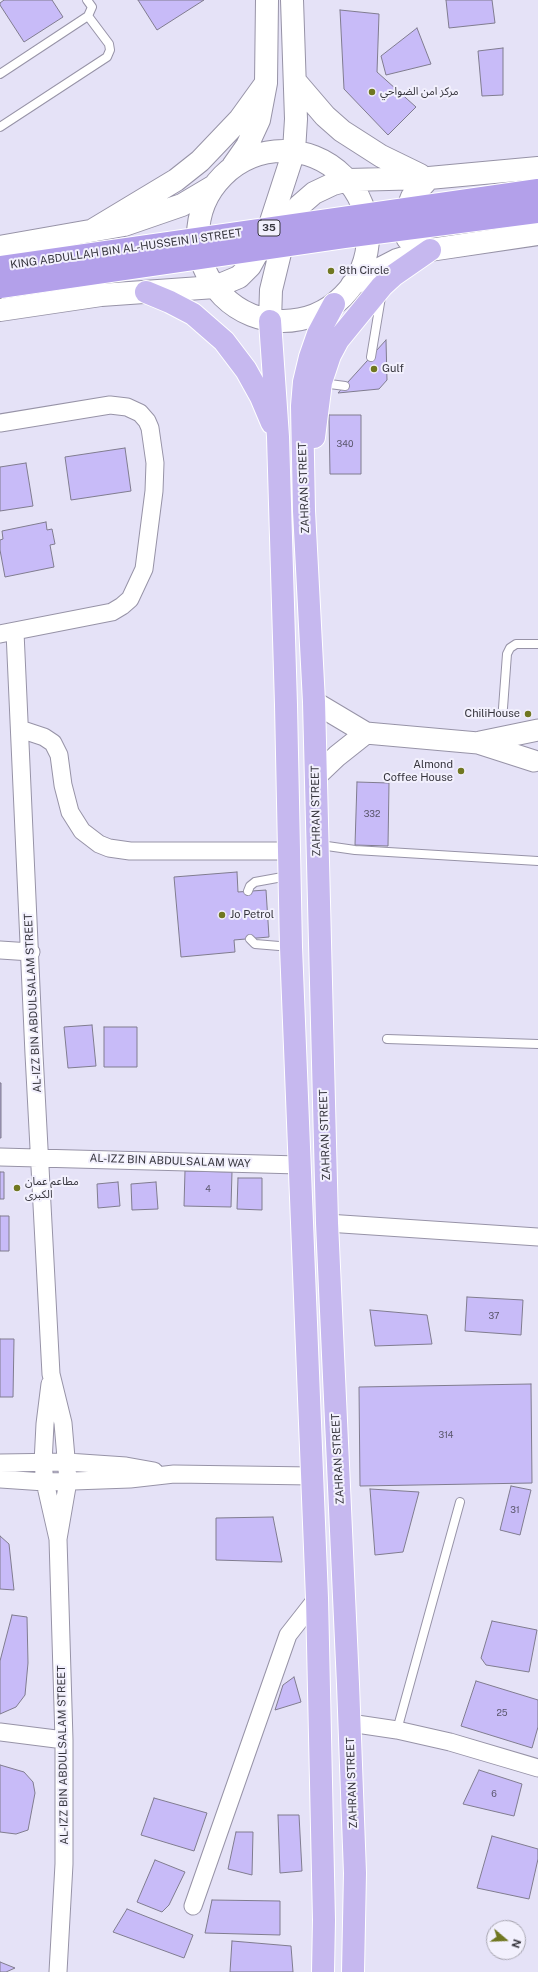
<!DOCTYPE html>
<meta charset="utf-8">
<style>
body{margin:0}
#map{position:relative;width:538px;height:1972px;overflow:hidden;background:#e5e2f7;font-family:"Public Sans",sans-serif}
canvas{display:block}
.north{position:absolute;left:486px;top:1920px;width:40px;height:40px;box-sizing:border-box;background:#f2f0fd;border:1px solid #a7a5b0;border-radius:50%;rotate:109deg;font-size:11px;font-weight:700;line-height:16px;text-align:center;color:#36353d}
.north::after{content:'';display:block;margin:auto;width:14px;height:18px;background:#707721;clip-path:polygon(50% 0,100% 100%,50% 72%,0 100%)}
</style>
<div id="map">
<canvas width="538" height="1972"></canvas>
<div class="north">N</div>
</div>
<script>
const ctx = document.querySelector('canvas').getContext('2d');
ctx.lineJoin = 'round';
function paint(path, color) {
  ctx.fillStyle = color;
  ctx.fill(path, 'evenodd');
}
function poly(rows) {
  const path = new Path2D();
  for (const r of rows) {
    if (r.length === 3) {
      path.moveTo(r[0] + r[2], r[1]);
      path.arc(r[0], r[1], r[2], 0, 2 * Math.PI);
      continue;
    }
    path.moveTo(r[0], r[1]);
    for (let i = 2; i < r.length; i += 2) path.lineTo(r[i], r[i + 1]);
  }
  return path;
}
function strokePath(path, color, width, dash) {
  ctx.strokeStyle = color;
  ctx.lineWidth = width;
  ctx.lineCap = dash ? 'butt' : 'round';
  ctx.setLineDash(dash || []);
  ctx.stroke(path);
}
function drawText(font, color, halo, rows, align = 'center') {
  ctx.font = font + ' "Public Sans","Noto Sans Arabic",sans-serif';
  ctx.lineWidth = 4;
  ctx.setLineDash([]);
  ctx.textBaseline = 'middle';
  ctx.strokeStyle = halo;
  ctx.fillStyle = color;
  for (const [text, x, y, turn = 0] of rows) {
    ctx.save();
    ctx.translate(x, y);
    ctx.rotate((+turn || 0) * Math.PI / 180);
    ctx.textAlign = isNaN(turn) ? turn : align;
    if (halo) ctx.strokeText(text, 0, 0);
    ctx.fillText(text, 0, 0);
    ctx.restore();
  }
}
const building = poly([
 [4,0,52,0,63,17,24,42,0,5,0,3,4,0],
 [138,0,204,0,157,30,138,0],
 [446,0,492,0,495,23,449,28,446,0],
 [340,10,379,14,377,72,416,107,388,135,344,89,340,10],
 [417,28,431,64,386,75,381,56,417,28],
 [503,48,503,95,482,96,478,51,503,48],
 [386,340,387,380,379,389,338,393,386,340],
 [329,415,361,415,361,474,330,474,329,415],
 [125,448,131,491,71,500,65,457,125,448],
 [26,463,33,506,0,511,0,467,26,463],
 [46,522,47,530,52,529,55,544,50,545,54,567,5,577,0,550,0,540,3,539,2,531,46,522],
 [357,782,389,783,388,846,355,845,357,782],
 [237,872,238,892,266,890,269,937,234,940,235,952,181,957,174,877,237,872],
 [92,1025,96,1066,68,1068,64,1027,92,1025],
 [104,1027,137,1027,137,1067,104,1067,104,1027],
 [0,1083,1,1083,1,1138,0,1138,0,1083],
 [185,1171,232,1172,231,1207,184,1206,185,1171],
 [0,1172,4,1172,4,1199,0,1199,0,1172],
 [238,1178,262,1178,262,1210,237,1209,238,1178],
 [118,1182,120,1206,98,1208,97,1184,118,1182],
 [156,1182,158,1209,132,1210,131,1184,156,1182],
 [0,1216,9,1216,9,1251,0,1251,0,1216],
 [467,1297,523,1300,521,1335,465,1331,467,1297],
 [370,1310,427,1315,432,1344,375,1346,370,1310],
 [0,1339,14,1339,13,1397,0,1397,0,1339],
 [531,1384,532,1483,360,1486,359,1387,531,1384],
 [511,1486,531,1490,520,1535,500,1530,511,1486],
 [370,1489,419,1492,403,1552,375,1555,370,1489],
 [273,1517,282,1562,216,1560,216,1518,273,1517],
 [0,1536,9,1544,14,1590,0,1589,0,1536],
 [12,1615,27,1617,28,1663,25,1695,16,1707,0,1714,0,1661,12,1615],
 [492,1621,537,1630,529,1672,486,1665,481,1658,492,1621],
 [294,1677,301,1702,275,1710,283,1685,294,1677],
 [476,1681,538,1700,538,1727,532,1748,461,1726,476,1681],
 [0,1765,24,1772,33,1782,35,1793,28,1830,16,1834,0,1832,0,1765],
 [479,1770,522,1784,514,1816,463,1804,479,1770],
 [154,1798,207,1813,194,1851,141,1835,154,1798],
 [278,1815,299,1815,302,1871,280,1873,278,1815],
 [236,1832,253,1832,252,1875,228,1869,236,1832],
 [492,1836,538,1849,538,1859,529,1899,477,1888,492,1836],
 [155,1860,185,1872,169,1905,162,1912,137,1902,155,1860],
 [212,1900,280,1901,280,1935,205,1933,212,1900],
 [127,1909,193,1935,184,1958,113,1932,127,1909],
 [232,1941,291,1946,293,1972,230,1972,232,1941],
 [0,1962,15,1968,6,1972,0,1972,0,1962]
]);
const service = poly([
 [87,0,92,7,88,16],
 [0,74,88,16,109,44,110,50,107,57,0,127],
 [371,357,381,297],
 [322,383,345,386],
 [503,708,507,654,510,648,516,644,538,644],
 [320,845,355,850,538,861],
 [248,891,250,886,255,882,288,876],
 [250,939,255,944,291,947],
 [387,1039,538,1044],
 [397,1730,460,1502]
]);
const minor = poly([
 [0,423,110,405,127,407,140,413,147,421,150,428,155,463,154,491,144,569,130,599,122,606,112,612,0,634],
 [15,632,34,1054,51,1374,63,1423,68,1481,58,1539],
 [20,729,44,737,53,743,59,755,63,785,70,812,82,831,99,844,109,848,130,851,289,851],
 [0,950,31,952],
 [0,1157,299,1165],
 [327,1223,538,1237],
 [50,1384,45,1424,43,1463,45,1482,58,1539,64,1740,64,1864,58,1972],
 [0,1463,67,1462,126,1466,154,1471],
 [0,1479,45,1482,130,1479,174,1474,312,1476],
 [350,1723,397,1730,450,1742,538,1768],
 [0,1732,64,1740],
 [193,1906,288,1635,317,1598]
]);
const tertiary = poly([
 [314,702,366,733,478,743,534,761],
 [480,742,538,730],
 [316,776,337,756,366,733]
]);
const secondary = poly([
 [295,81,325,116,342,131,381,156,420,175],
 [283,236,85],
 [233,166,247,146,259,120,266,83,267,0],
 [429,178,412,197,403,220,404,232,408,239,418,246,430,250],
 [93,230,176,180,200,161,240,119,266,83],
 [0,247,124,225,182,205,214,186],
 [352,285,368,275,397,260,430,250,538,234],
 [0,310,101,295,215,287,239,277,250,266,266,237,294,151,296,119,292,0],
 [270,321,271,290,281,249,293,217,299,206,314,193,333,184,348,180,429,178,538,168]
]);
const primary = poly([
 [146,292,170,302,193,314,224,341,246,370,261,397,272,423],
 [334,304,318,334,310,357,304,382,302,406,304,511,314,702,327,1223,348,1684,355,1873,353,1972],
 [270,321,278,437,286,705,291,947,317,1598,324,1920,323,1972],
 [314,437,321,382,330,355,338,340,382,286,394,275,430,250]
]);
const trunkBridge = poly([
 [0,267,538,190],
 [0,287,344,237,538,212]
]);
const markers = [
 [372,92,4,"#707721"],
 [331,271,4,"#707721"],
 [374,369,4,"#707721"],
 [528,714,4,"#707721"],
 [461,771,4,"#707721"],
 [222,915,4,"#707721"],
 [17,1188,4,"#707721"]
];
const numberNames = [
 ["340",345,444],
 ["332",372,814],
 ["4",208,1189],
 ["37",494,1316],
 ["314",446,1435],
 ["31",515,1510],
 ["25",502,1713],
 ["6",494,1794]
];
const shields = [
 [269,228,22]
];
const shieldNames = [
 ["35",269,228]
];
const poiNames = [
 ["مركز امن الضواحي",380,92],
 ["8th Circle",339,271],
 ["Gulf",382,369],
 ["ChiliHouse",520,714,"right"],
 ["Almond",453,765,"right"],
 ["Coffee House",453,778,"right"],
 ["Jo Petrol",230,915],
 ["مطاعم عمان",25,1182],
 ["الكبرى",25,1195]
];
const streetNames = [
 ["KING ABDULLAH BIN AL-HUSSEIN II STREET",126,249,-8],
 ["ZAHRAN STREET",304,488,-92],
 ["ZAHRAN STREET",316,811,-91],
 ["AL-IZZ BIN ABDULSALAM STREET",33,1003,-93],
 ["ZAHRAN STREET",325,1135,-92],
 ["AL-IZZ BIN ABDULSALAM WAY",170,1161,2],
 ["ZAHRAN STREET",338,1459,-93],
 ["AL-IZZ BIN ABDULSALAM STREET",63,1755,-91],
 ["ZAHRAN STREET",352,1783,-92]
];
paint(building, '#c8bbf8');
strokePath(building, '#807c8f', 1);
strokePath(service, '#9793a7', 10);
strokePath(minor, '#9793a7', 19);
strokePath(tertiary, '#9793a7', 23);
strokePath(secondary, '#9793a7', 24);
strokePath(primary, '#fff', 24);
strokePath(service, '#fff', 8);
strokePath(minor, '#fff', 17);
strokePath(tertiary, '#fff', 21);
strokePath(secondary, '#fff', 22);
strokePath(primary, '#c6b8ef', 22);
strokePath(trunkBridge, '#fff', 24, []);
strokePath(trunkBridge, '#b3a0ea', 22);
for (const [x, y, r, color] of markers) {
  const dot = new Path2D();
  dot.arc(x, y, r, 0, 2 * Math.PI);
  ctx.fillStyle = color;
  ctx.fill(dot);
  strokePath(dot, '#f2f0fd', 1.5);
}
drawText('9px', '#5a566c', null, numberNames);
for (const [x, y, w] of shields) {
  const box = new Path2D();
  box.roundRect(x - w / 2, y - 8, w, 16, 3);
  ctx.fillStyle = '#f2f0fd';
  ctx.fill(box);
  strokePath(box, '#36353d', 1);
}
drawText('bold 10px', '#36353d', null, shieldNames);
drawText('11px', '#36353d', '#f2f0fd', poiNames, 'left');
drawText('11px', '#36353d', '#f2f0fd', streetNames);
</script>
